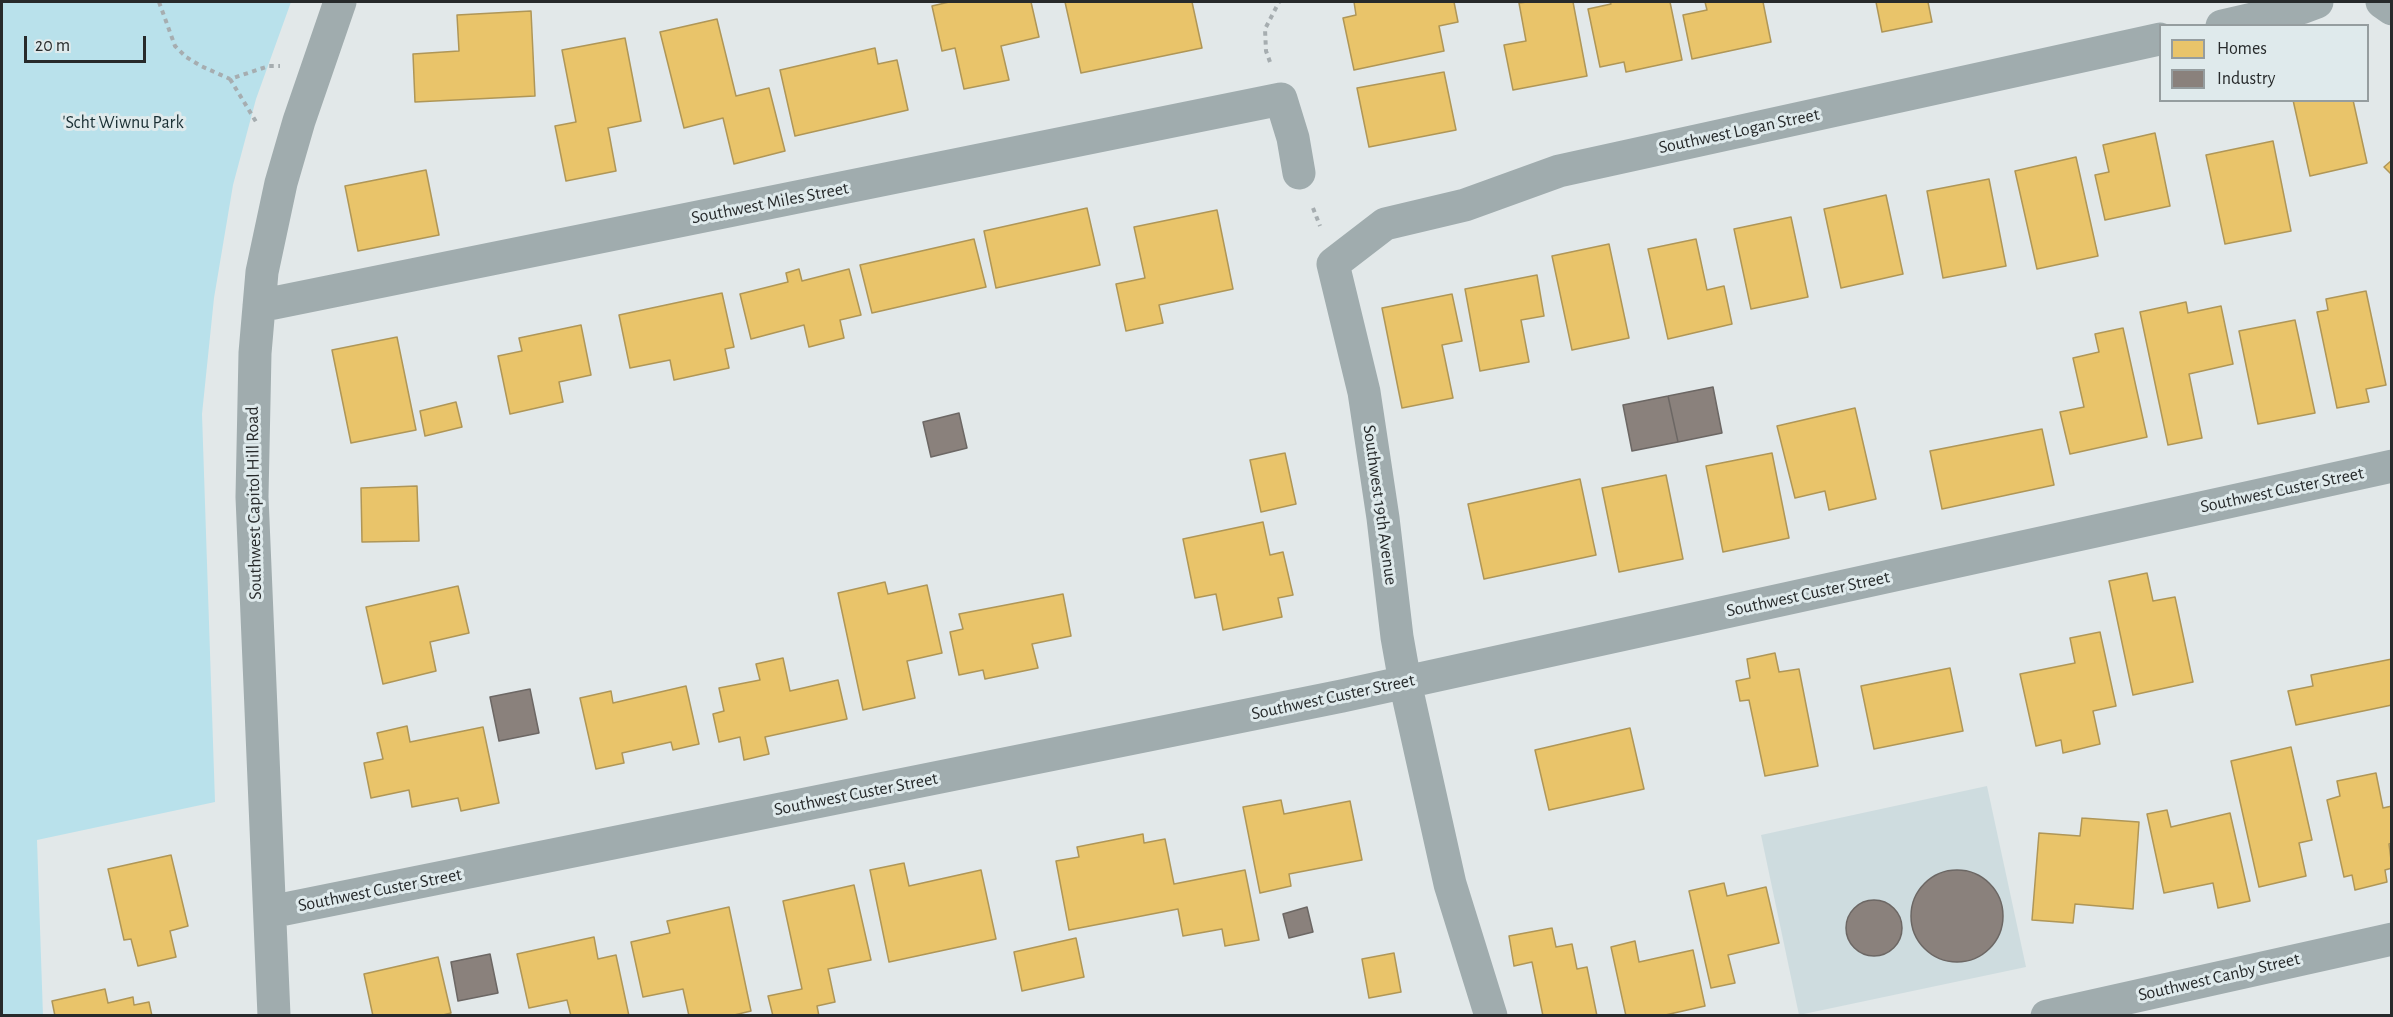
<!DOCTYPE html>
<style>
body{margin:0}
#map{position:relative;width:2393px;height:1017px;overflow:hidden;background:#e2e8e9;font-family:"Alegreya Sans",sans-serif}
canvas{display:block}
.frame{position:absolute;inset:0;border:3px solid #272a2b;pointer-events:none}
.legend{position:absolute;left:2159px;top:24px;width:210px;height:78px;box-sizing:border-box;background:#dfeaec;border:2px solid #959d9f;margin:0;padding:8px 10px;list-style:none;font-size:18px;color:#272a2b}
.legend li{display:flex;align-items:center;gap:12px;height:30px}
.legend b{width:30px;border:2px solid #959d9f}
.scale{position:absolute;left:24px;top:36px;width:122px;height:27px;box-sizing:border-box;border:3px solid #272a2b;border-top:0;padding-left:8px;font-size:18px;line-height:21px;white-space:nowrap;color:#272a2b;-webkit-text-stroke:4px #dfeaec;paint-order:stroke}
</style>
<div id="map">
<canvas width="2393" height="1017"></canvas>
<div class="frame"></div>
<ul class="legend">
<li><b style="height:16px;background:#e9c46a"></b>Homes</li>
<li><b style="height:16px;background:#8a817c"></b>Industry</li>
</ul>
<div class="scale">20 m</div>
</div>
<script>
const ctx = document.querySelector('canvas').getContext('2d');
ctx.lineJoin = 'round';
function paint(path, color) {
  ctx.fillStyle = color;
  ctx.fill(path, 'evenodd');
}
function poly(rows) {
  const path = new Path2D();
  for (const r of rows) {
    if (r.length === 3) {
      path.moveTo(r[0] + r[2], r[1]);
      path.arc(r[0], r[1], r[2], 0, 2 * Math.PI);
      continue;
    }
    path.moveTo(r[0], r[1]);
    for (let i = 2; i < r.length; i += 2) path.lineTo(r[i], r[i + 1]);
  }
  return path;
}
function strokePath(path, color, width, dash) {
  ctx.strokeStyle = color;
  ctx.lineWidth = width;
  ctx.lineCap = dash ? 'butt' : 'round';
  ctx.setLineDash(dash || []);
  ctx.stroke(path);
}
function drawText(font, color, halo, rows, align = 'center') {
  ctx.font = font + ' "Alegreya Sans",sans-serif';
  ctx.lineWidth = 6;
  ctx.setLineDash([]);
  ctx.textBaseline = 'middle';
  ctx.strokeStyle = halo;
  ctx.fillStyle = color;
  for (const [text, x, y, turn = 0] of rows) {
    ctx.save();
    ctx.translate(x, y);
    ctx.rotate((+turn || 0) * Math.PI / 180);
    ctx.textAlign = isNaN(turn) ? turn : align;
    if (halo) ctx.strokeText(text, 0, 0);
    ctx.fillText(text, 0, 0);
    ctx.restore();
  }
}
const built = poly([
 [1987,786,2026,967,1799,1015,1761,835]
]);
const green = poly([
 [2,2,291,2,256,99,233,185,214,298,202,414,215,802,37,840,43,1016,2,1015]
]);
const homes = poly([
 [949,2,1031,2,1039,37,1001,46,1009,80,964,89,955,48,942,51,932,6,949,2],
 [1065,2,1192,2,1202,48,1081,73,1065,2],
 [1354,2,1454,2,1458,22,1439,26,1444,51,1354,70,1343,18,1356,15,1354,2],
 [1527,2,1573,2,1587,76,1513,90,1504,45,1526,41,1519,3,1527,2],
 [1610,2,1670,2,1682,60,1626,72,1624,62,1600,67,1588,9,1611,4,1610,2],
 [1705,2,1763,2,1771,42,1692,59,1683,15,1707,10,1705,2],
 [1876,2,1928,2,1932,22,1882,32,1876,2],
 [531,11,535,96,415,102,413,54,459,51,457,15,531,11],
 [717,19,736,96,769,88,785,151,734,164,723,118,684,128,660,32,717,19],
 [625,38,641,121,608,128,616,171,566,181,555,126,576,122,562,50,625,38],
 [875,48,878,64,897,60,908,110,795,136,780,70,875,48],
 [1444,72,1456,130,1369,147,1357,88,1444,72],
 [2293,100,2353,100,2367,163,2310,176,2293,100],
 [2155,133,2170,206,2105,220,2095,175,2109,172,2103,145,2155,133],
 [2273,141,2291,231,2225,244,2206,155,2273,141],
 [2076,157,2098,256,2037,269,2015,171,2076,157],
 [2392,160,2392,175,2384,167,2392,160],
 [426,170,439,235,358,251,345,186,426,170],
 [1989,179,2006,266,1943,278,1927,191,1989,179],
 [1886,195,1903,274,1841,288,1824,209,1886,195],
 [1087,208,1100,265,996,288,984,231,1087,208],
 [1217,210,1233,289,1159,305,1163,323,1126,331,1116,284,1145,278,1134,227,1217,210],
 [1791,217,1808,297,1751,309,1734,229,1791,217],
 [974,239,986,287,872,313,860,265,974,239],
 [1696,239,1707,290,1724,286,1732,324,1668,339,1648,249,1696,239],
 [1609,244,1629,338,1572,350,1552,256,1609,244],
 [799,269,802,281,849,269,861,315,840,320,844,338,809,347,804,325,751,339,740,294,788,282,786,273,799,269],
 [1537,275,1544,316,1521,320,1529,362,1480,371,1465,289,1537,275],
 [2366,291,2386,385,2366,389,2369,402,2337,408,2317,312,2328,310,2326,299,2366,291],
 [722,293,734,347,725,349,729,368,674,380,670,360,630,368,619,315,722,293],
 [1452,294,1462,341,1442,345,1453,398,1402,408,1382,308,1452,294],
 [2186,302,2188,313,2221,306,2233,364,2189,374,2202,438,2168,445,2140,312,2186,302],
 [2295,320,2315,413,2258,424,2239,331,2295,320],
 [581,325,591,375,559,382,563,402,510,414,498,356,522,351,519,338,581,325],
 [2123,328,2147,437,2070,454,2060,412,2084,407,2073,358,2099,352,2095,334,2123,328],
 [397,337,416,430,351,443,332,350,397,337],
 [456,402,462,427,425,436,420,411,456,402],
 [1855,408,1876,499,1829,510,1825,491,1795,498,1777,426,1855,408],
 [2042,429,2054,485,1942,509,1930,451,2042,429],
 [1285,453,1296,504,1261,512,1250,460,1285,453],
 [1772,453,1789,538,1723,552,1706,466,1772,453],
 [1666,475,1683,559,1619,572,1602,488,1666,475],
 [1580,479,1596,555,1484,579,1468,504,1580,479],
 [417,486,419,541,362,542,361,488,417,486],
 [1263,522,1270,555,1283,552,1293,595,1278,598,1282,617,1223,630,1216,594,1195,598,1183,539,1263,522],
 [2147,573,2153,601,2175,597,2193,682,2133,695,2109,581,2147,573],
 [885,582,888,594,927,585,942,653,907,661,915,698,863,710,838,593,885,582],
 [458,586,469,633,430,642,436,671,383,684,366,607,458,586],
 [1063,594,1071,636,1032,644,1038,668,985,679,983,670,959,675,950,632,963,629,959,614,1063,594],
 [2100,632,2116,706,2093,711,2100,744,2063,753,2061,740,2036,746,2020,674,2075,663,2070,638,2100,632],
 [1775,653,1779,672,1799,669,1818,766,1765,776,1749,700,1740,701,1736,681,1750,678,1747,659,1775,653],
 [783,658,790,691,838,680,847,719,765,737,769,754,744,760,740,737,719,742,713,714,724,711,719,688,760,680,756,664,783,658],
 [2392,659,2392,705,2296,725,2288,691,2313,686,2311,675,2392,659],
 [1950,668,1963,731,1874,749,1861,686,1950,668],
 [686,686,699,744,673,750,671,742,622,753,624,763,596,769,580,698,611,691,613,703,686,686],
 [407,726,410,742,483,727,499,803,461,811,458,798,412,807,409,790,371,798,364,763,383,759,377,733,407,726],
 [1630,728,1644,789,1549,810,1535,750,1630,728],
 [2291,747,2312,840,2299,843,2306,876,2259,887,2231,761,2291,747],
 [2376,773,2383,808,2392,806,2392,843,2389,844,2392,868,2385,870,2387,882,2355,890,2352,875,2344,877,2327,800,2340,796,2337,781,2376,773],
 [1281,800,1284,814,1350,801,1362,860,1289,874,1291,886,1260,893,1243,807,1281,800],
 [2167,810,2171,827,2230,813,2250,901,2218,908,2213,883,2164,893,2147,814,2167,810],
 [2082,818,2139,822,2133,909,2075,904,2073,923,2032,920,2039,833,2080,836,2082,818],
 [1143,834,1144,843,1165,839,1174,884,1245,870,1259,940,1225,946,1222,929,1183,936,1178,909,1069,930,1056,861,1079,857,1077,847,1143,834],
 [171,855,188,926,170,931,176,957,138,966,131,939,124,940,108,869,171,855],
 [904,863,909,886,981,870,996,939,889,962,870,870,904,863],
 [1724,883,1727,896,1766,887,1779,943,1728,955,1735,983,1711,988,1689,891,1724,883],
 [854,885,871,960,828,969,835,1002,817,1006,819,1016,773,1016,768,996,802,989,783,901,854,885],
 [729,907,751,1011,730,1016,689,1016,683,989,643,997,631,942,670,933,667,921,729,907],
 [1552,928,1556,947,1572,944,1577,969,1587,967,1597,1016,1543,1016,1532,962,1514,966,1509,936,1552,928],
 [594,937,598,959,616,955,629,1016,571,1016,567,1000,529,1008,517,954,594,937],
 [1076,938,1084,977,1022,991,1014,952,1076,938],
 [1635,941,1639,962,1693,950,1705,1006,1661,1016,1626,1016,1611,947,1635,941],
 [1394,953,1401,992,1369,998,1362,959,1394,953],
 [438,957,451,1013,439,1016,373,1016,364,974,438,957],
 [105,989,108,1003,133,997,134,1005,149,1002,152,1016,55,1016,52,1001,105,989]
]);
const industry = poly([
 [1713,387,1722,433,1678,442,1668,396,1713,387],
 [1668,396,1678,442,1632,451,1623,405,1668,396],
 [959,413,967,448,931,457,923,422,959,413],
 [530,689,539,733,499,741,490,697,530,689],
 [1957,916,46],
 [1874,928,28],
 [1307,907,1313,932,1289,938,1283,914,1307,907],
 [490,954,498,993,458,1001,451,962,490,954]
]);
const path = poly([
 [159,2,175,46,186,57,201,66,230,79,269,66,280,66],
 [1270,62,1266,51,1265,29,1279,2],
 [230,79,258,125],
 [1313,208,1320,226]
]);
const minor = poly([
 [2382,2,2392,9],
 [2222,26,2301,8,2317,2],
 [259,306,1281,99,1293,138,1299,173],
 [270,912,1342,696,2392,466],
 [274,1016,252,497,255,353,262,272,281,183,299,121,340,2],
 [1491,1016,1450,884,1405,682,1397,637,1383,518,1364,392,1333,264,1385,224,1465,205,1559,171,2160,39],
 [2047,1016,2392,939]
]);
const parkNames = [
 ["'Scht Wiwnu Park",123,123]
];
const streetNames = [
 ["Southwest Logan Street",1739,131,-12],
 ["Southwest Miles Street",770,203,-11],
 ["Southwest Custer Street",2282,490,-12],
 ["Southwest Capitol Hill Road",254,503,-91],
 ["Southwest 19th Avenue",1380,505,82],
 ["Southwest Custer Street",1808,594,-12],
 ["Southwest Custer Street",1333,697,-12],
 ["Southwest Custer Street",856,794,-11],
 ["Southwest Custer Street",380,890,-11],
 ["Southwest Canby Street",2219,977,-13]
];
paint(built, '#cedcdf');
paint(green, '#b9e1eb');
paint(homes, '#e9c46a');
strokePath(homes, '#af9657', 1.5);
paint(industry, '#8a817c');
strokePath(industry, '#6c6764', 1.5);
strokePath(path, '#a6adb0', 4, [4.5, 4.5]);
strokePath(minor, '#a0acae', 33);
drawText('18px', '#1a2f34', '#dfeaec', parkNames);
drawText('18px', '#272a2b', '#dfeaec', streetNames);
</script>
